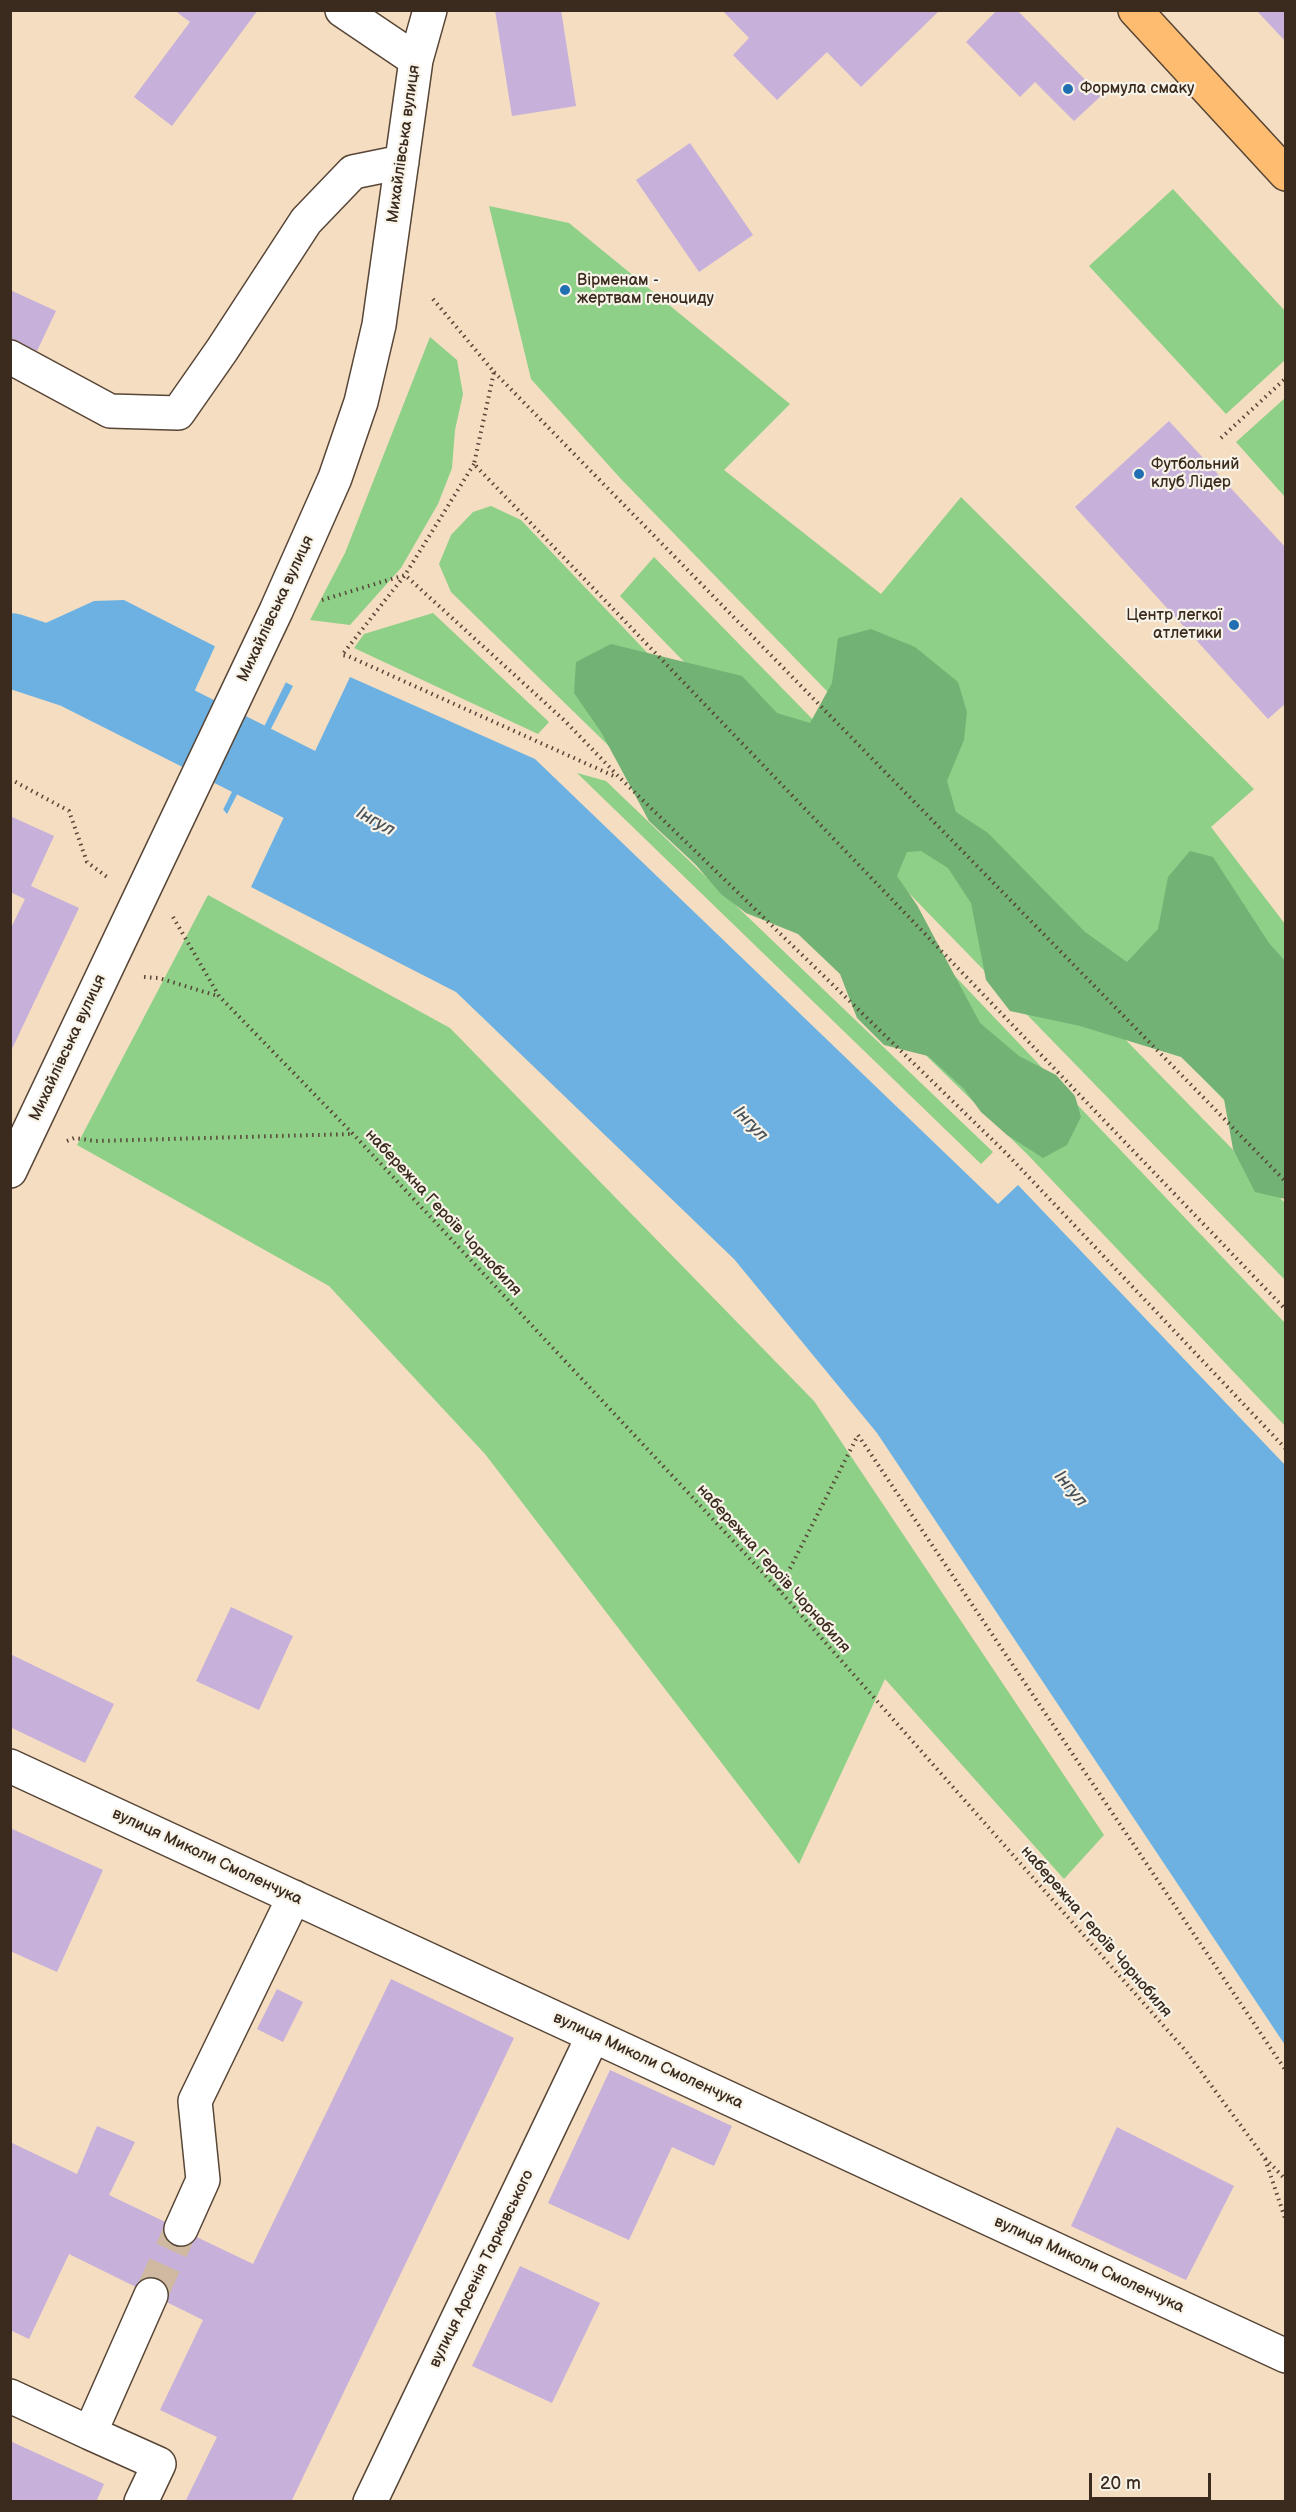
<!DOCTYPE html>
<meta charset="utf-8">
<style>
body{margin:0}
#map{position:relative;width:1296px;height:2512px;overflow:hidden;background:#f4ddc1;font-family:"Balsamiq Sans",sans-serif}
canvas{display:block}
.frame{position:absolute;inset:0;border:12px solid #3b2a1e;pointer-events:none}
.scale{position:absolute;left:1089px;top:2473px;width:122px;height:27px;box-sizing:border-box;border:3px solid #3b2a1e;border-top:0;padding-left:8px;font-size:18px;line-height:21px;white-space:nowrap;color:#3b2a1e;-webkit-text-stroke:4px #f7f3e8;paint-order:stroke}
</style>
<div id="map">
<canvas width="1296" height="2512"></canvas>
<div class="frame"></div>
<div class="scale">20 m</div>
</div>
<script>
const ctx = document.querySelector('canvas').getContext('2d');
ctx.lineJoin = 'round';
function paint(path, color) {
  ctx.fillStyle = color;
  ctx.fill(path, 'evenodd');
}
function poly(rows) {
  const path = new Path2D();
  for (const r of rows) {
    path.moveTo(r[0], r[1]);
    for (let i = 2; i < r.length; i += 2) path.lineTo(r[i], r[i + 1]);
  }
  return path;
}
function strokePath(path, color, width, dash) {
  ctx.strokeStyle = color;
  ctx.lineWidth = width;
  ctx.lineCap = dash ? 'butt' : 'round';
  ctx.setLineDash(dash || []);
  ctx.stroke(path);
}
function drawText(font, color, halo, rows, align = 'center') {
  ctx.font = font + ' "Balsamiq Sans",sans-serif';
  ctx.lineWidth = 4.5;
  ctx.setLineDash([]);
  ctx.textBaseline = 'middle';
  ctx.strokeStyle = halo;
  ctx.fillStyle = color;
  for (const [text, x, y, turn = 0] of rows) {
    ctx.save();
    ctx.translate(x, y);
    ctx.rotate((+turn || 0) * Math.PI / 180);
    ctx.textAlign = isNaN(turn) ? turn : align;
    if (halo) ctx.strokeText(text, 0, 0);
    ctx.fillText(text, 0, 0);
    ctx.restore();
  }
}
const green = poly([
 [1173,189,1285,311,1285,360,1226,414,1089,266],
 [489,206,569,223,790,404,724,470,881,594,961,497,1254,789,1211,827,1285,924,1285,1163,621,479,531,379],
 [430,337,457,360,463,394,455,430,452,468,438,504,401,568,350,625,310,620,345,553],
 [1285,398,1285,497,1236,442],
 [491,506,521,520,1285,1323,1285,1426,1028,1155,451,592,439,564,451,535,473,512],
 [654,557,1285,1203,1285,1280,620,596],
 [433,613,549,722,538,734,354,648,364,634],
 [577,773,606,781,993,1152,981,1164],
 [208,895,450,1028,814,1401,1104,1835,1064,1879,885,1679,799,1864,485,1454,329,1286,77,1145]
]);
const forest = poly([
 [871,629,915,647,958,682,967,712,964,740,947,781,956,812,988,833,1085,932,1127,962,1158,929,1168,877,1190,851,1213,857,1269,943,1285,961,1285,1199,1255,1192,1233,1149,1224,1099,1181,1057,1080,1026,1010,1011,986,980,971,903,948,868,921,851,907,852,897,876,917,905,980,1023,1019,1056,1056,1075,1075,1096,1081,1117,1067,1145,1043,1158,1007,1135,981,1112,964,1089,928,1056,884,1045,857,1018,840,974,798,934,746,913,721,894,696,865,649,821,601,732,574,693,576,662,611,644,742,676,777,713,810,723,832,683,838,638]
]);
const water = poly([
 [124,600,293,686,227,814,164,740,11,685,11,625,26,632,94,601],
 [350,677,535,759,998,1204,1018,1185,1285,1465,1285,2045,877,1433,734,1259,456,992,251,887]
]);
const pier = poly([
 [216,644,287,680,222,812,168,749]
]);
const river = poly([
 [10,650,74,671,390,830]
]);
const building = poly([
 [174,10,258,10,172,126,134,97,190,22],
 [495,10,561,10,576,106,512,116],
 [722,10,940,10,861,87,827,52,777,100,733,55,749,38],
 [997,10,1017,10,1101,96,1074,121,1035,82,1020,97,966,42],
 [1256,10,1286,10,1286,42],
 [690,143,753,235,699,272,636,180],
 [10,290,56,311,37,351,10,338],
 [1169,421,1286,548,1286,703,1268,719,1075,507],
 [10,816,54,836,31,886,79,908,10,1053,10,930,25,899,10,892],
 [231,1607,293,1636,259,1710,196,1681],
 [10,1654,114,1704,85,1763,10,1727],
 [10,1828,103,1870,57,1972,10,1951],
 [391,1979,514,2038,291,2502,185,2502,217,2437,160,2410,203,2320,69,2254,29,2339,10,2330,10,2142,77,2174,97,2126,135,2142,109,2195,253,2264],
 [277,1989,303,2002,283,2042,257,2029],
 [610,2070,732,2126,714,2166,672,2147,629,2240,548,2203],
 [1117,2127,1234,2186,1186,2280,1071,2226],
 [520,2266,600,2303,552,2403,472,2366],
 [10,2441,104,2484,96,2502,10,2502]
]);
const minorTunnel = poly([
 [151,2295,181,2229]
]);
const path = poly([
 [433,299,494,372,474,464,1286,1310],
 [494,372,1286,1182],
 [1221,438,1286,378],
 [474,464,405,575,342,655,348,656,616,777],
 [322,600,405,575,565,721,620,778,1006,1153,1286,1449],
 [10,779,69,811,87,862,107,877],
 [173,917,219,996,353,1134,779,1590,1185,2050,1264,2157,1286,2180],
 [144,977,159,978,218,996],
 [67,1141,74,1138,96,1141,352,1134],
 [779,1590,858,1435,1286,2071],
 [1265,2159,1286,2221]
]);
const minor = poly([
 [342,10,416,60],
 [10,357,110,411,178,413,222,350,306,221,353,172,402,162],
 [10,1171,276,611,335,478,361,402,379,325,416,60,430,10],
 [10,1766,1286,2356],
 [181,2229,203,2180,195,2101,294,1897],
 [10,2396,90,2433],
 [141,2502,159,2464,90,2433,151,2295],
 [370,2502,593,2036]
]);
const major = poly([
 [1135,10,1286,174]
]);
const markers = [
 [1068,89,6,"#1f6fb2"],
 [565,290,6,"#1f6fb2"],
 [1139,474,6,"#1f6fb2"],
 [1234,625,6,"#1f6fb2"]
];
const poiNames = [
 ["Формула смаку",1080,89],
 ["Вірменам -",577,281],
 ["жертвам геноциду",577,299],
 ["Футбольний",1151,465],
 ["клуб Лідер",1151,483],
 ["Центр легкої",1222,616,"right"],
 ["атлетики",1222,634,"right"]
];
const streetNames = [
 ["Михайлівська вулиця",404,144,-82],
 ["Михайлівська вулиця",276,609,-65],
 ["Михайлівська вулиця",68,1048,-65],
 ["набережна Героїв Чорнобиля",443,1213,47],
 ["набережна Героїв Чорнобиля",773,1569,48],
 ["вулиця Миколи Смоленчука",207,1857,25],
 ["набережна Героїв Чорнобиля",1096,1932,49],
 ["вулиця Миколи Смоленчука",648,2061,25],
 ["вулиця Миколи Смоленчука",1089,2265,25],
 ["вулиця Арсенія Тарковського",482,2269,-64]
];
const waterNames = [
 ["Інгул",375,822,29],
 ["Інгул",750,1124,46],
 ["Інгул",1070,1489,50]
];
paint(green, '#8ed088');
paint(forest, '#72b274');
paint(water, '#6cb1e2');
paint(pier, '#f4ddc1');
strokePath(river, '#6cb1e2', 74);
paint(building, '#c7b0da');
strokePath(minorTunnel, '#cfb9a0', 33, [33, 16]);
strokePath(minor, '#574536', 36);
strokePath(major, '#574536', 36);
strokePath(path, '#574536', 4, [1.5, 4.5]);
strokePath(minor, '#fff', 33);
strokePath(major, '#febc70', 33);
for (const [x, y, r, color] of markers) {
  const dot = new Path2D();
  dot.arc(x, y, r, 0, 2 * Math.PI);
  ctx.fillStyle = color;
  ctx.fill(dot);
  strokePath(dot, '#f7f3e8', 2);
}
drawText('16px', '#3b2a1e', '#f7f3e8', poiNames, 'left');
drawText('16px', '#3b2a1e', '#f7f3e8', streetNames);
drawText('italic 18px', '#4a5259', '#f7f3e8', waterNames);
</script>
